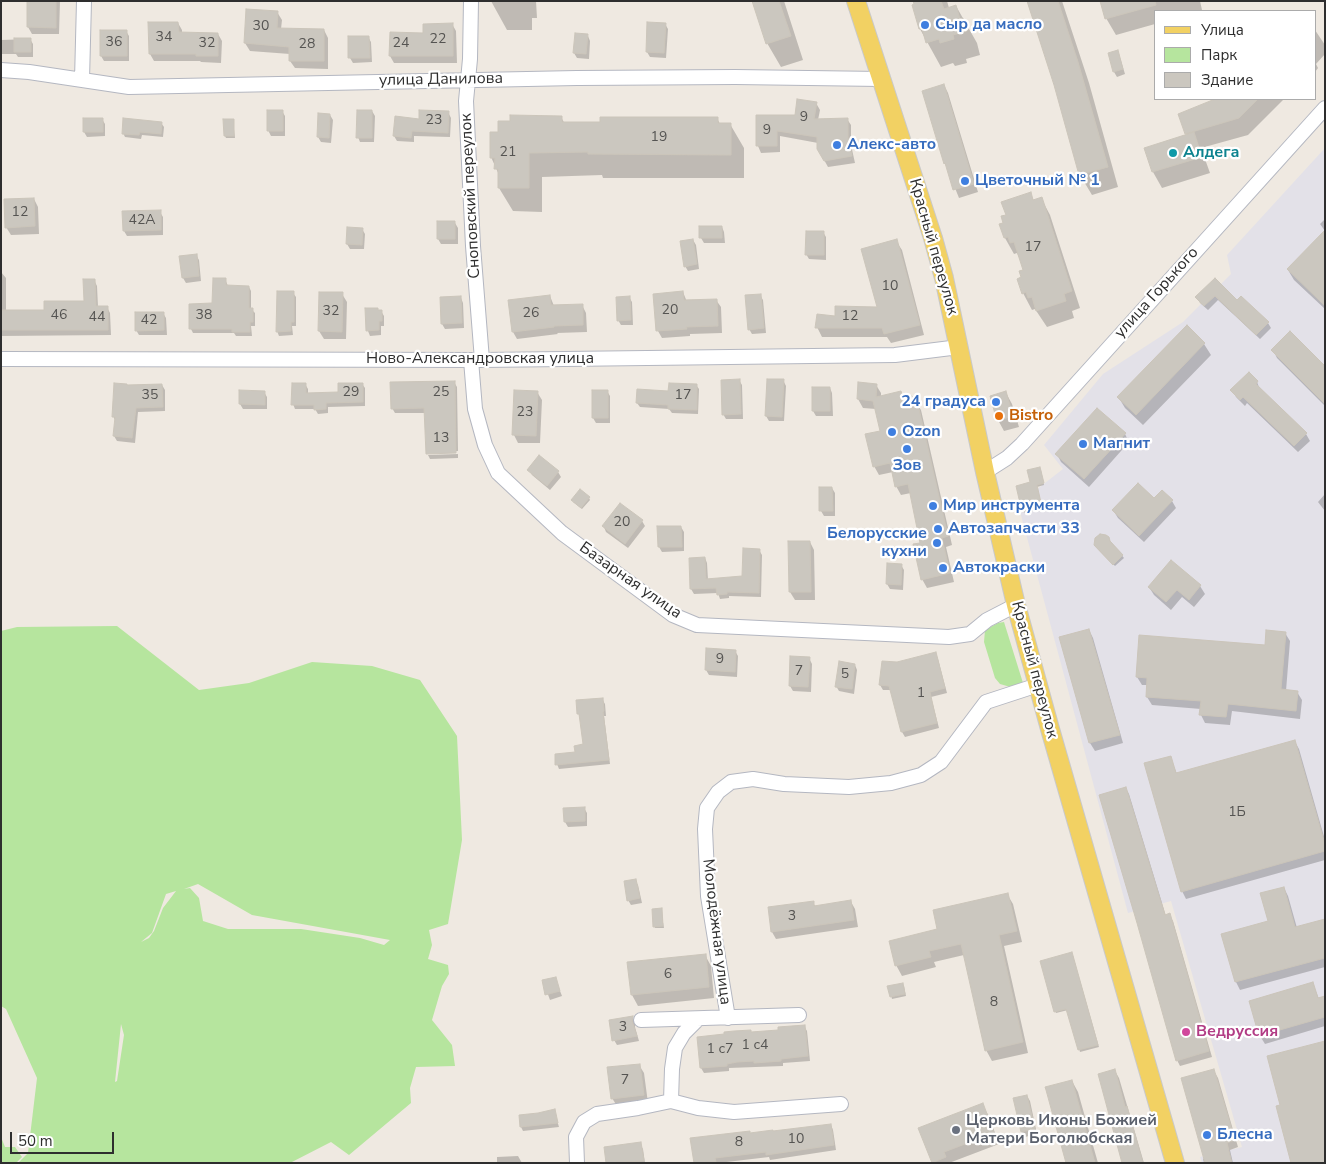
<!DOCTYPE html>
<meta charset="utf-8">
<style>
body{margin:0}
#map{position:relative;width:1326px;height:1164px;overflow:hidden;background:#efe9e1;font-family:"Nunito Sans",sans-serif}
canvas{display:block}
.frame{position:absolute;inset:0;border:2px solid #2e2e2e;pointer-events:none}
.legend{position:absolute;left:1154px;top:10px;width:162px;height:90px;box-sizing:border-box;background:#fff;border:1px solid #ababab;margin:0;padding:6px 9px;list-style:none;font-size:15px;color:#2e2e2e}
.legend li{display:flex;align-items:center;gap:10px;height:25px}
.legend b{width:25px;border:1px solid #ababab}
.scale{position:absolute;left:10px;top:1132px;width:104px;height:22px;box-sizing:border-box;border:2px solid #2e2e2e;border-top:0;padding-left:6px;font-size:15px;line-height:18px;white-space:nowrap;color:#2e2e2e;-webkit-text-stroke:4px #fff;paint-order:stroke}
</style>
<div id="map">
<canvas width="1326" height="1164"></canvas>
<div class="frame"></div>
<ul class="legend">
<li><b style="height:6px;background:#f2d163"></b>Улица</li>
<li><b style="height:14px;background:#b6e59e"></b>Парк</li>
<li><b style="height:14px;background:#cbc7bf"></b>Здание</li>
</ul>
<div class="scale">50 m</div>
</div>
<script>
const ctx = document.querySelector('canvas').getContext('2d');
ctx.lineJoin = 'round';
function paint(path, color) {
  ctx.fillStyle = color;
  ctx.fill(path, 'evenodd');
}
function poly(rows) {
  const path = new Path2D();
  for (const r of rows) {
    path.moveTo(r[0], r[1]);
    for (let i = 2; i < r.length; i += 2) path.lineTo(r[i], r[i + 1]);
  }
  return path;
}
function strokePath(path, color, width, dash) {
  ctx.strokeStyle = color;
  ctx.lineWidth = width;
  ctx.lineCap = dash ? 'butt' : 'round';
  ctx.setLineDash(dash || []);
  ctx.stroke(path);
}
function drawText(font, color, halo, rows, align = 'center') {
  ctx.font = font + ' "Nunito Sans",sans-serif';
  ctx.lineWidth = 4.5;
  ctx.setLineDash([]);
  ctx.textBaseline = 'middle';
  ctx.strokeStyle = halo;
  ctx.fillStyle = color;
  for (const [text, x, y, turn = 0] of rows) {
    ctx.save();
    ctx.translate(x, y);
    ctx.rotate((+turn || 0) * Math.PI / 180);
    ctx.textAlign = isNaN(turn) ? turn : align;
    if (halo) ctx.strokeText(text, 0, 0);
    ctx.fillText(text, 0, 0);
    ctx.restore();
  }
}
const industrial = poly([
 [1325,148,1325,1163,1202,1163,1200,1157,1242,1147,1171,901,1128,913,1018,504,1063,469,1044,445,1103,374,1183,322,1231,274,1227,255]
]);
const green = poly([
 [1004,622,1023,683,1014,688,1000,684,995,678,984,642,985,630,998,623],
 [117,626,199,690,249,683,312,662,372,666,420,680,457,736,462,840,448,924,429,930,432,945,428,959,448,965,449,974,442,986,432,1020,452,1045,455,1066,416,1067,410,1088,411,1103,349,1155,331,1142,290,1163,18,1163,28,1153,37,1078,6,1009,1,1006,1,631,17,627],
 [198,884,252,915,390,940,384,945,360,938,301,929,228,929,203,921,199,898,190,888,184,889],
 [176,891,163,908,154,931,149,938,141,942,152,933,166,894],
 [121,1024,124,1035,117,1081,115,1082],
 [1,1137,5,1147,15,1147,22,1157,16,1163,1,1163]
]);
const shadow = poly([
 [28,1,60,1,59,34,32,34,28,27],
 [491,1,536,1,537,18,532,18,532,30,507,30],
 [753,1,784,1,803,60,781,67,767,43],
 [915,1,947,1,949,8,956,6,977,43,980,55,966,59,967,63,955,66,953,63,941,67,920,29],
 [1028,1,1062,1,1089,83,1118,187,1092,195,1080,175,1055,85],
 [1101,1,1200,1,1202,10,1155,11,1155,24,1116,35,1106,18],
 [277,12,282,20,281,29,324,30,328,38,328,69,295,68,290,61,290,54,250,51,245,43],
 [150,23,178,23,182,30,182,34,218,34,222,41,221,63,201,62,200,61,154,61,150,54],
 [452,24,456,31,457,63,394,63,390,56,425,34],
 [665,24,668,29,666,58,650,57,647,52],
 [1315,30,1325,45,1325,54,1316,64,1318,68,1315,72],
 [126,31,129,36,129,61,104,61,101,56],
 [588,36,590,41,589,59,577,58,574,53],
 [368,37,371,42,372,62,353,63,350,58],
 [30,39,33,44,33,57,18,57,16,54,1,54,1,40],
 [1118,51,1125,74,1117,77,1114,72],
 [944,85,948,93,978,192,959,198,945,163],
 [1218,99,1284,99,1248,135,1201,148,1210,173,1162,188,1153,172,1146,149,1187,136,1180,115],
 [816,103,820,110,818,120,847,119,851,125,851,145,855,163,828,167,818,149,818,143,780,136,780,152,761,153,758,146,757,116,796,116],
 [282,111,285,116,285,136,271,136,268,130],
 [372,111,375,116,374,142,360,142,358,137],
 [448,112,451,118,450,137,414,136,414,142,397,141,394,136,420,120],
 [330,115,333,120,331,143,321,142,318,137],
 [561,117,565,124,717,118,720,124,730,124,744,148,744,178,603,178,602,175,542,177,542,212,513,211,499,188,499,175,491,157,499,133],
 [102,119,105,124,105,136,87,137,84,132],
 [233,120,235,138,226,138,225,136],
 [161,123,164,127,163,137,142,135,141,139,125,137,123,133],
 [1030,194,1034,201,1041,198,1050,215,1080,308,1072,311,1074,318,1047,327,1035,309,1032,310,1023,293,1025,270,1017,253,1014,254,1005,238,1005,223,1007,216],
 [34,199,38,207,39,234,11,235,6,227],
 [160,212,163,217,163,235,127,236,124,231],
 [1325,219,1325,231,1320,224],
 [455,223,458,228,458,244,441,244,438,239],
 [722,227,724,232,725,243,704,243,701,238],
 [362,229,365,234,364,249,350,249,347,244],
 [823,232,826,237,826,260,809,259,806,254],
 [1325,232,1325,309,1294,280,1288,270],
 [693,240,696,245,699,269,688,271,685,266],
 [896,241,902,250,924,335,891,343,887,337,822,337,817,327,836,317,878,308],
 [196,255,199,260,201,281,186,283,183,278,181,257],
 [1,272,6,278,6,311,45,311,86,302,94,280,97,286,98,307,107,307,110,313,111,335,1,336],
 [225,279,228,286,249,287,251,291,251,309,255,313,255,326,251,326,252,336,236,336,234,333,193,333,191,329,190,305,213,305],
 [1215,280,1237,302,1268,323,1271,328,1260,339,1218,300,1208,310,1200,303,1197,298],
 [683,292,687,302,716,300,721,307,722,333,690,334,690,336,662,338,658,331],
 [293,293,296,297,296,326,292,326,293,335,279,336,277,331],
 [342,294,347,302,346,339,324,339,319,331],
 [760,295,763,300,766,333,752,334,749,329],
 [550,296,554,306,582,305,586,313,587,332,557,333,558,334,517,339,513,332],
 [629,297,632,302,633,325,621,325,618,320],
 [441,298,461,298,463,303,464,328,445,329,442,324],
 [379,311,381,311,384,316,384,326,381,326,381,335,370,336,368,331],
 [163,313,166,318,167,335,139,335,136,330],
 [1187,327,1204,344,1211,355,1143,425,1125,408,1119,398],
 [1273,350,1325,368,1325,406,1277,358],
 [739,380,742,385,743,419,726,419,723,414],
 [783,380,786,386,784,421,769,421,766,416],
 [454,382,457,387,458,451,428,453,428,455,426,413,395,413,392,408],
 [1257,382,1260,390,1306,434,1310,441,1298,452,1247,403,1245,406,1236,397,1232,390],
 [305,384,308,389,308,395,339,393,362,384,365,388,365,406,328,407,328,413,318,414,315,409,295,409,293,404],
 [162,385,165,390,165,411,138,412,135,443,117,441,114,436,116,422,113,416,138,386],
 [696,385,699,389,698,414,672,413,669,409,640,407,637,403],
 [876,385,881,393,881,397,901,392,905,399,912,397,921,410,952,545,946,547,954,582,927,588,922,579,922,543,911,493,901,495,896,486,893,472,879,475,874,466,881,432,876,409,863,408,858,399],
 [830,388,832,393,833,416,816,416,813,411],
 [607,391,610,396,610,423,596,423,593,418],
 [264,392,267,397,267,409,243,409,240,404],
 [537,392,542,400,540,443,518,443,514,435],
 [1006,393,1012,404,1019,427,1004,431,998,420],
 [1125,434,1129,442,1089,487,1061,462,1057,454],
 [458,454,458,458,430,459,428,455],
 [529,470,558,472,561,477,550,490,532,475],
 [1041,470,1044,485,1037,487,1042,509,1025,513,1023,511,1031,483],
 [832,488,835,493,835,516,824,516,821,511],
 [1325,494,1325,511,1318,502],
 [589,498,590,500,582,509,573,502],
 [1154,500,1172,501,1176,508,1144,542,1118,518,1113,510],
 [642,521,645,526,628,548,606,532,604,527],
 [681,527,684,532,684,551,662,552,659,547,658,528],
 [1106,536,1124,558,1115,566,1099,550],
 [810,542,814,550,815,600,795,600,790,592],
 [759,550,762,555,761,597,729,596,729,598,720,599,718,593,694,594,691,589,690,559,705,558,707,563,708,580,743,578],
 [901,565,904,570,903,590,890,589,887,584],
 [1200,586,1205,594,1194,607,1182,597,1171,610,1154,595,1149,587],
 [1089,630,1093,638,1123,743,1095,751,1090,743,1060,638],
 [1285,633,1290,641,1286,691,1297,692,1302,700,1300,719,1232,711,1230,725,1205,723,1201,715,1201,709,1152,705,1147,697,1148,685,1142,685,1137,677,1266,647],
 [707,650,735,651,738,656,737,677,709,675,706,670],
 [936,654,938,659,947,693,931,697,939,728,905,737,902,732,892,690,883,690,880,685,897,663],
 [809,658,812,664,811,692,793,691,790,686],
 [855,665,857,670,854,694,839,691,836,686],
 [602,699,605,704,606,716,604,716,610,764,559,769,557,764,576,753,585,746,581,718,578,713],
 [1295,742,1299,749,1325,840,1325,860,1186,899,1182,891,1170,757,1177,774],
 [1126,789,1129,794,1166,916,1169,915,1173,921,1212,1057,1180,1066,1177,1060],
 [584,808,587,813,587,826,568,827,565,822],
 [635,880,638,885,642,903,631,905,628,900],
 [1284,888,1288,896,1297,928,1325,921,1325,967,1240,990,1236,982,1270,922],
 [1007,894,1013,904,1022,942,1004,946,1028,1053,992,1061,986,1050,964,955,934,962,936,967,902,976,896,965,939,930],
 [851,902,855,909,858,927,776,939,772,932,813,903,816,907],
 [661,910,664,928,655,928,654,926],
 [705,955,711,966,714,998,638,1006,632,995],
 [1073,956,1099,1047,1080,1052,1068,1010,1056,1013,1055,1011],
 [555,978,562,996,550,1000,543,981],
 [1313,984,1319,999,1325,997,1325,1026,1265,1044,1260,1036],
 [904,986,906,996,892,999,889,987],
 [632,1017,635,1022,635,1027,639,1041,617,1045,614,1040],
 [804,1026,807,1031,810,1061,783,1063,783,1066,729,1068,729,1071,704,1073,701,1068,750,1031,752,1033,780,1031],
 [639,1065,644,1073,648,1103,617,1106,612,1098],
 [1115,1071,1119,1078,1144,1163,1124,1163],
 [1214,1071,1218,1078,1238,1147,1230,1150,1233,1163,1204,1163,1203,1159,1205,1158],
 [1072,1081,1078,1092,1098,1163,1067,1163],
 [1027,1096,1030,1101,1037,1134,1025,1137,1022,1132],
 [982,1105,989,1116,999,1144,949,1163,933,1163,920,1128],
 [554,1110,559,1127,523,1131,521,1127],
 [831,1125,833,1130,836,1150,770,1160,769,1157,718,1163,695,1163,750,1134],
 [640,1144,643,1149,645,1163,608,1163],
 [518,1156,522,1163,497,1163,497,1157]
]);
const building = poly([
 [27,1,56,1,56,28,27,27,27,1],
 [752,1,779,1,791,36,766,44,752,1],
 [913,1,941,1,944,9,956,5,960,19,963,18,967,31,953,35,954,39,940,43,939,39,926,43,922,29,919,29,912,5,914,4,913,1],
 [1027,1,1058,1,1078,62,1108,167,1079,175,1054,85,1027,1],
 [1100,1,1155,1,1156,5,1105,19,1100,1],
 [246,9,278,11,277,28,324,29,324,61,289,61,289,47,244,43,246,9],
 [148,22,178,22,179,32,218,33,218,56,196,56,196,54,149,54,148,22],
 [647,22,666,23,664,53,646,52,647,22],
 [453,23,453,56,389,56,390,32,423,33,423,24,453,23],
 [100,30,127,30,127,56,100,56,100,30],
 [575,33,588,34,586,54,573,53,575,33],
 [348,36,369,36,370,58,348,58,348,36],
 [14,38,31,38,31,52,14,52,14,38],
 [1118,50,1123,69,1113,72,1108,53,1118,50],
 [944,84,974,184,953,190,945,163,944,164,922,91,944,84],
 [797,99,817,102,814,119,848,118,848,138,852,156,824,161,817,149,817,137,777,131,777,146,756,146,756,115,795,115,797,99],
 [1215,99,1258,99,1239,118,1185,134,1178,114,1215,99],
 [267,110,283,110,283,131,267,131,267,110],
 [357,110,372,110,372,138,356,138,357,110],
 [419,110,449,111,448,133,412,131,411,138,393,136,395,116,419,119,419,110],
 [318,113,330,114,329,138,317,137,318,113],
 [510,115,562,116,562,122,600,122,600,117,718,117,718,123,731,123,731,155,588,154,588,152,529,153,529,188,498,188,498,169,494,169,495,158,490,158,490,132,498,132,498,121,510,121,510,115],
 [83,118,103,118,103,132,83,132,83,118],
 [123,118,162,122,161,134,140,132,139,135,122,134,123,118],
 [223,119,234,119,234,136,224,136,223,119],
 [1194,132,1202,157,1152,172,1144,148,1194,132],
 [1031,192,1033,200,1042,197,1072,291,1064,294,1066,301,1036,311,1032,297,1028,298,1026,292,1022,294,1017,279,1021,277,1019,271,1023,270,1014,242,1010,243,1008,237,1004,238,999,224,1003,223,1001,216,1006,215,1001,202,1031,192],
 [34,198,35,226,5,228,4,199,34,198],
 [161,210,161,230,123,231,122,211,161,210],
 [437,221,455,221,455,239,437,239,437,221],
 [699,226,722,226,722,238,699,238,699,226],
 [347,227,363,228,362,245,346,244,347,227],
 [1325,230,1325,306,1287,269,1325,230],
 [806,231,824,231,824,255,805,255,806,231],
 [693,239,697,264,684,267,680,241,693,239],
 [897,239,920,325,884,334,882,328,815,328,817,314,835,316,835,306,877,307,861,249,897,239],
 [197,254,199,276,182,278,179,256,197,254],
 [213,278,226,278,226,285,249,286,249,308,253,308,253,322,250,322,250,332,232,332,232,329,189,329,189,304,212,303,213,278],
 [1215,278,1237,300,1241,296,1269,322,1256,335,1215,296,1204,306,1195,297,1215,278],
 [83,279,95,279,96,306,108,306,108,330,1,330,1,310,44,310,44,301,84,301,83,279],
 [277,291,294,291,294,322,291,322,291,331,276,332,277,291],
 [683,291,684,300,717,299,718,326,686,327,687,329,656,331,653,294,683,291],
 [319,292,343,292,342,332,318,331,319,292],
 [761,294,764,328,748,330,745,295,761,294],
 [550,295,551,305,583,304,583,325,554,326,554,327,512,332,508,300,550,295],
 [461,296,462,323,441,324,440,297,461,296],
 [630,296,631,320,617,321,616,297,630,296],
 [365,308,378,308,378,310,382,310,382,321,379,321,379,330,366,331,365,308],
 [135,312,164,312,164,330,135,331,135,312],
 [1187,325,1205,343,1136,415,1117,397,1187,325],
 [1290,331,1325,366,1325,404,1271,350,1290,331],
 [1249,372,1258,381,1256,384,1307,433,1294,446,1243,397,1240,400,1230,390,1249,372],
 [740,379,741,414,722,415,721,380,740,379],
 [767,379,784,379,782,417,765,416,767,379],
 [455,381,456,453,426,454,424,408,391,409,390,382,455,381],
 [858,382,877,384,876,397,901,391,903,398,912,396,913,401,917,400,948,536,942,538,950,573,921,580,913,544,920,543,908,484,895,487,890,463,873,467,865,434,880,431,873,401,857,399,858,382],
 [114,383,127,384,127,385,162,384,163,407,136,408,132,438,113,436,115,417,112,417,114,383],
 [292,383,306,383,306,393,338,392,338,383,363,383,363,402,326,403,326,409,314,410,314,405,291,405,292,383],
 [669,383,697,384,697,410,668,409,668,405,636,403,637,389,668,391,669,383],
 [812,387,830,387,830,411,812,411,812,387],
 [239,390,265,391,265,405,239,404,239,390],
 [514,390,538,391,536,436,512,435,514,390],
 [592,390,608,390,608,418,592,418,592,390],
 [1006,391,1013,416,997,421,990,396,1006,391],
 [1097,408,1126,433,1084,479,1055,454,1097,408],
 [539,455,559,471,547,486,527,470,539,455],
 [1040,467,1044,483,1037,485,1042,507,1022,512,1016,486,1030,482,1027,470,1040,467],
 [1138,483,1154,498,1162,490,1173,500,1139,536,1112,510,1138,483],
 [819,487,832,487,833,511,819,511,819,487],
 [580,489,590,497,581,508,571,500,580,489],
 [620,503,643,520,625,544,602,526,620,503],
 [657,526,681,526,682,547,658,547,657,526],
 [1100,534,1106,535,1109,537,1110,541,1123,555,1113,565,1094,545,1095,538,1100,534],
 [788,541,810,541,811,592,789,592,788,541],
 [743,548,760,549,759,593,727,592,727,594,717,595,716,588,690,589,689,558,705,557,706,579,742,576,743,548],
 [1171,560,1201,585,1189,600,1177,590,1166,602,1148,587,1171,560],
 [887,563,902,564,901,585,886,584,887,563],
 [1089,629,1120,735,1089,743,1059,637,1089,629],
 [1266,630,1286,632,1281,689,1298,691,1296,711,1228,704,1226,717,1199,715,1201,701,1146,697,1147,678,1136,677,1139,635,1265,645,1266,630],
 [706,648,736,650,735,672,705,670,706,648],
 [936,652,945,688,930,692,937,723,901,732,889,686,879,685,882,661,897,662,936,652],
 [790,656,810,657,808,687,789,686,790,656],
 [839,661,855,664,852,689,835,687,839,661],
 [603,698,604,711,603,712,609,760,555,765,555,754,575,752,574,746,583,744,579,714,577,714,576,700,603,698],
 [1295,740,1325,844,1325,851,1181,892,1144,763,1171,756,1176,773,1295,740],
 [1126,787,1165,915,1170,913,1209,1051,1176,1061,1137,923,1099,795,1126,787],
 [585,807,585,821,564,822,563,808,585,807],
 [636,879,640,898,627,901,624,881,636,879],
 [1284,887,1295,927,1325,919,1325,958,1235,982,1221,934,1268,921,1260,893,1284,887],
 [1008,893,1017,931,999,935,1023,1042,985,1051,961,944,929,951,931,957,895,966,889,941,937,929,933,910,1008,893],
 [851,900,854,920,771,932,768,907,814,901,814,906,851,900],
 [662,908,663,926,653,927,652,909,662,908],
 [1072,952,1098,1045,1078,1050,1066,1009,1054,1012,1040,961,1072,952],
 [706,954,709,987,631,995,627,962,706,954],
 [556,977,560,991,545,995,542,980,556,977],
 [1313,982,1318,998,1325,996,1325,1017,1259,1036,1249,1001,1313,982],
 [903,983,905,994,890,997,887,986,903,983],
 [633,1016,632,1021,637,1036,612,1041,609,1020,633,1016],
 [805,1025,808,1056,781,1059,781,1061,754,1063,754,1061,737,1062,727,1064,727,1066,700,1068,697,1037,724,1034,724,1032,734,1031,751,1030,751,1032,778,1030,778,1027,805,1025],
 [1325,1041,1325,1163,1291,1163,1276,1106,1280,1105,1267,1056,1325,1041],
 [640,1064,644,1095,611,1099,607,1067,640,1064],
 [1115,1069,1125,1107,1127,1106,1143,1163,1122,1163,1098,1074,1115,1069],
 [1214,1069,1235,1140,1227,1143,1232,1163,1205,1163,1181,1078,1214,1069],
 [1072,1080,1095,1163,1066,1163,1046,1090,1045,1087,1072,1080],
 [1027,1095,1035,1129,1021,1132,1013,1098,1027,1095],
 [983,1103,994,1133,944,1152,946,1157,932,1163,918,1128,983,1103],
 [555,1109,558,1123,520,1127,519,1115,538,1113,555,1109],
 [831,1124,834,1145,766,1155,766,1152,715,1158,716,1162,694,1163,690,1138,750,1131,750,1133,773,1130,773,1131,831,1124],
 [641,1142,644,1161,606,1163,604,1147,641,1142]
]);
const minor = poly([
 [471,1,470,59,466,101,473,246,482,360],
 [1,70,29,72,129,87,577,78,735,77,881,79],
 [82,80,84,1],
 [1,359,482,360,895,355,959,347],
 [471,360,475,409,485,445,498,473,562,533,673,615,697,625,949,637,970,634,987,620,1016,605],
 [985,472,1007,458,1022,444,1325,108],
 [728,1018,708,896,705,829,707,808,718,792,731,782,753,779,784,784,849,787,891,783,921,775,941,762,986,702,1038,685],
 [641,1020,799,1015],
 [671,1101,672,1069,675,1048,684,1033,698,1019],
 [577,1163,576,1137,584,1122,597,1114,638,1108,671,1101,698,1108,734,1112,841,1104]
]);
const major = poly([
 [856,1,933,238,944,278,985,472,1016,605,1050,729,1175,1163]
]);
const markers = [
 [925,25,5,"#3f7fe0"],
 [837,145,5,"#3f7fe0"],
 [1173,153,5,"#0f9aa8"],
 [965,181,5,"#3f7fe0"],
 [996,402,5,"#3f7fe0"],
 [999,416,5,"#e8710a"],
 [892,432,5,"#3f7fe0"],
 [1083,444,5,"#3f7fe0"],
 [907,449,5,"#3f7fe0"],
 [933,506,5,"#3f7fe0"],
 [938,529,5,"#3f7fe0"],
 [937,543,5,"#3f7fe0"],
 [943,568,5,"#3f7fe0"],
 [1186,1032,5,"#d1479c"],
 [956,1130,5,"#6b7280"],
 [1207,1135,5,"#3f7fe0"]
];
const numberNames = [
 ["30",261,27],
 ["34",164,38],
 ["22",438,40],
 ["36",114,43],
 ["32",207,44],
 ["24",401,44],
 ["28",307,45],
 ["9",804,118],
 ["23",434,121],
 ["9",767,131],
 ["19",659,138],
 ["21",508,153],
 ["12",20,213],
 ["42А",142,221],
 ["17",1033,248],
 ["10",890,287],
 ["20",670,311],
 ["32",331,312],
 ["26",531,314],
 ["46",59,316],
 ["38",204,316],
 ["12",850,317],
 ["44",97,318],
 ["42",149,321],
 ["29",351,393],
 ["25",441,393],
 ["35",150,396],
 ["17",683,396],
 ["23",525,413],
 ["13",441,439],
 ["20",622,523],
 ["9",720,660],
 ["7",799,672],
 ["5",845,675],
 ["1",921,694],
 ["1Б",1237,813],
 ["3",792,917],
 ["6",668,975],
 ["8",994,1003],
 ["3",623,1028],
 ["1 с4",755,1046],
 ["1 с7",720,1050],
 ["7",625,1081],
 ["10",796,1140],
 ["8",739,1143]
];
const shopNames = [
 ["Сыр да масло",935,25],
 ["Алекс-авто",847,145],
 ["Цветочный № 1",975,181],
 ["24 градуса",986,402,"right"],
 ["Ozon",902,432],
 ["Магнит",1093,444],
 ["Зов",907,466,"center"],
 ["Мир инструмента",943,506],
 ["Автозапчасти 33",948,529],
 ["Белорусские",927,534,"right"],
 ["кухни",927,552,"right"],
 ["Автокраски",953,568],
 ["Блесна",1217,1135]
];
const streetNames = [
 ["улица Данилова",441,80,-1],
 ["Сноповский переулок",471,196,-93],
 ["Красный переулок",933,247,74],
 ["улица Горького",1157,293,-48],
 ["Ново-Александровская улица",480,359],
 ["Базарная улица",630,581,35],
 ["Красный переулок",1034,670,75],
 ["Молодёжная улица",716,932,83]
];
const cultureNames = [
 ["Алдега",1183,153]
];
const foodNames = [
 ["Bistro",1009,416]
];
const hotelNames = [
 ["Ведруссия",1196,1032]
];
const worshipNames = [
 ["Церковь Иконы Божией",966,1121],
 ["Матери Боголюбская",966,1139]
];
paint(industrial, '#e3e1e8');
paint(green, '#b6e59e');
paint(shadow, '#0003');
paint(building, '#cbc7bf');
strokePath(building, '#cbc5ba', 1);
strokePath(minor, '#b4b7c1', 16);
strokePath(major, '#c9c9c9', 20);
strokePath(minor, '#fff', 14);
strokePath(major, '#f2d163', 18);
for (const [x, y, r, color] of markers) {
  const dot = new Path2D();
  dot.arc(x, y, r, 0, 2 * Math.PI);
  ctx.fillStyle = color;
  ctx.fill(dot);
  strokePath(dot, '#fff', 2);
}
drawText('14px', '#555452', null, numberNames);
drawText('bold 16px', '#366cbe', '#fff', shopNames, 'left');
drawText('16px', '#2e2e2e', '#fff', streetNames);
drawText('bold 16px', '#0d838f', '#fff', cultureNames, 'left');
drawText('bold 16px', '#c56008', '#fff', foodNames, 'left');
drawText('bold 16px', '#b23c85', '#fff', hotelNames, 'left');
drawText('bold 16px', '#5b616d', '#fff', worshipNames, 'left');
</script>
